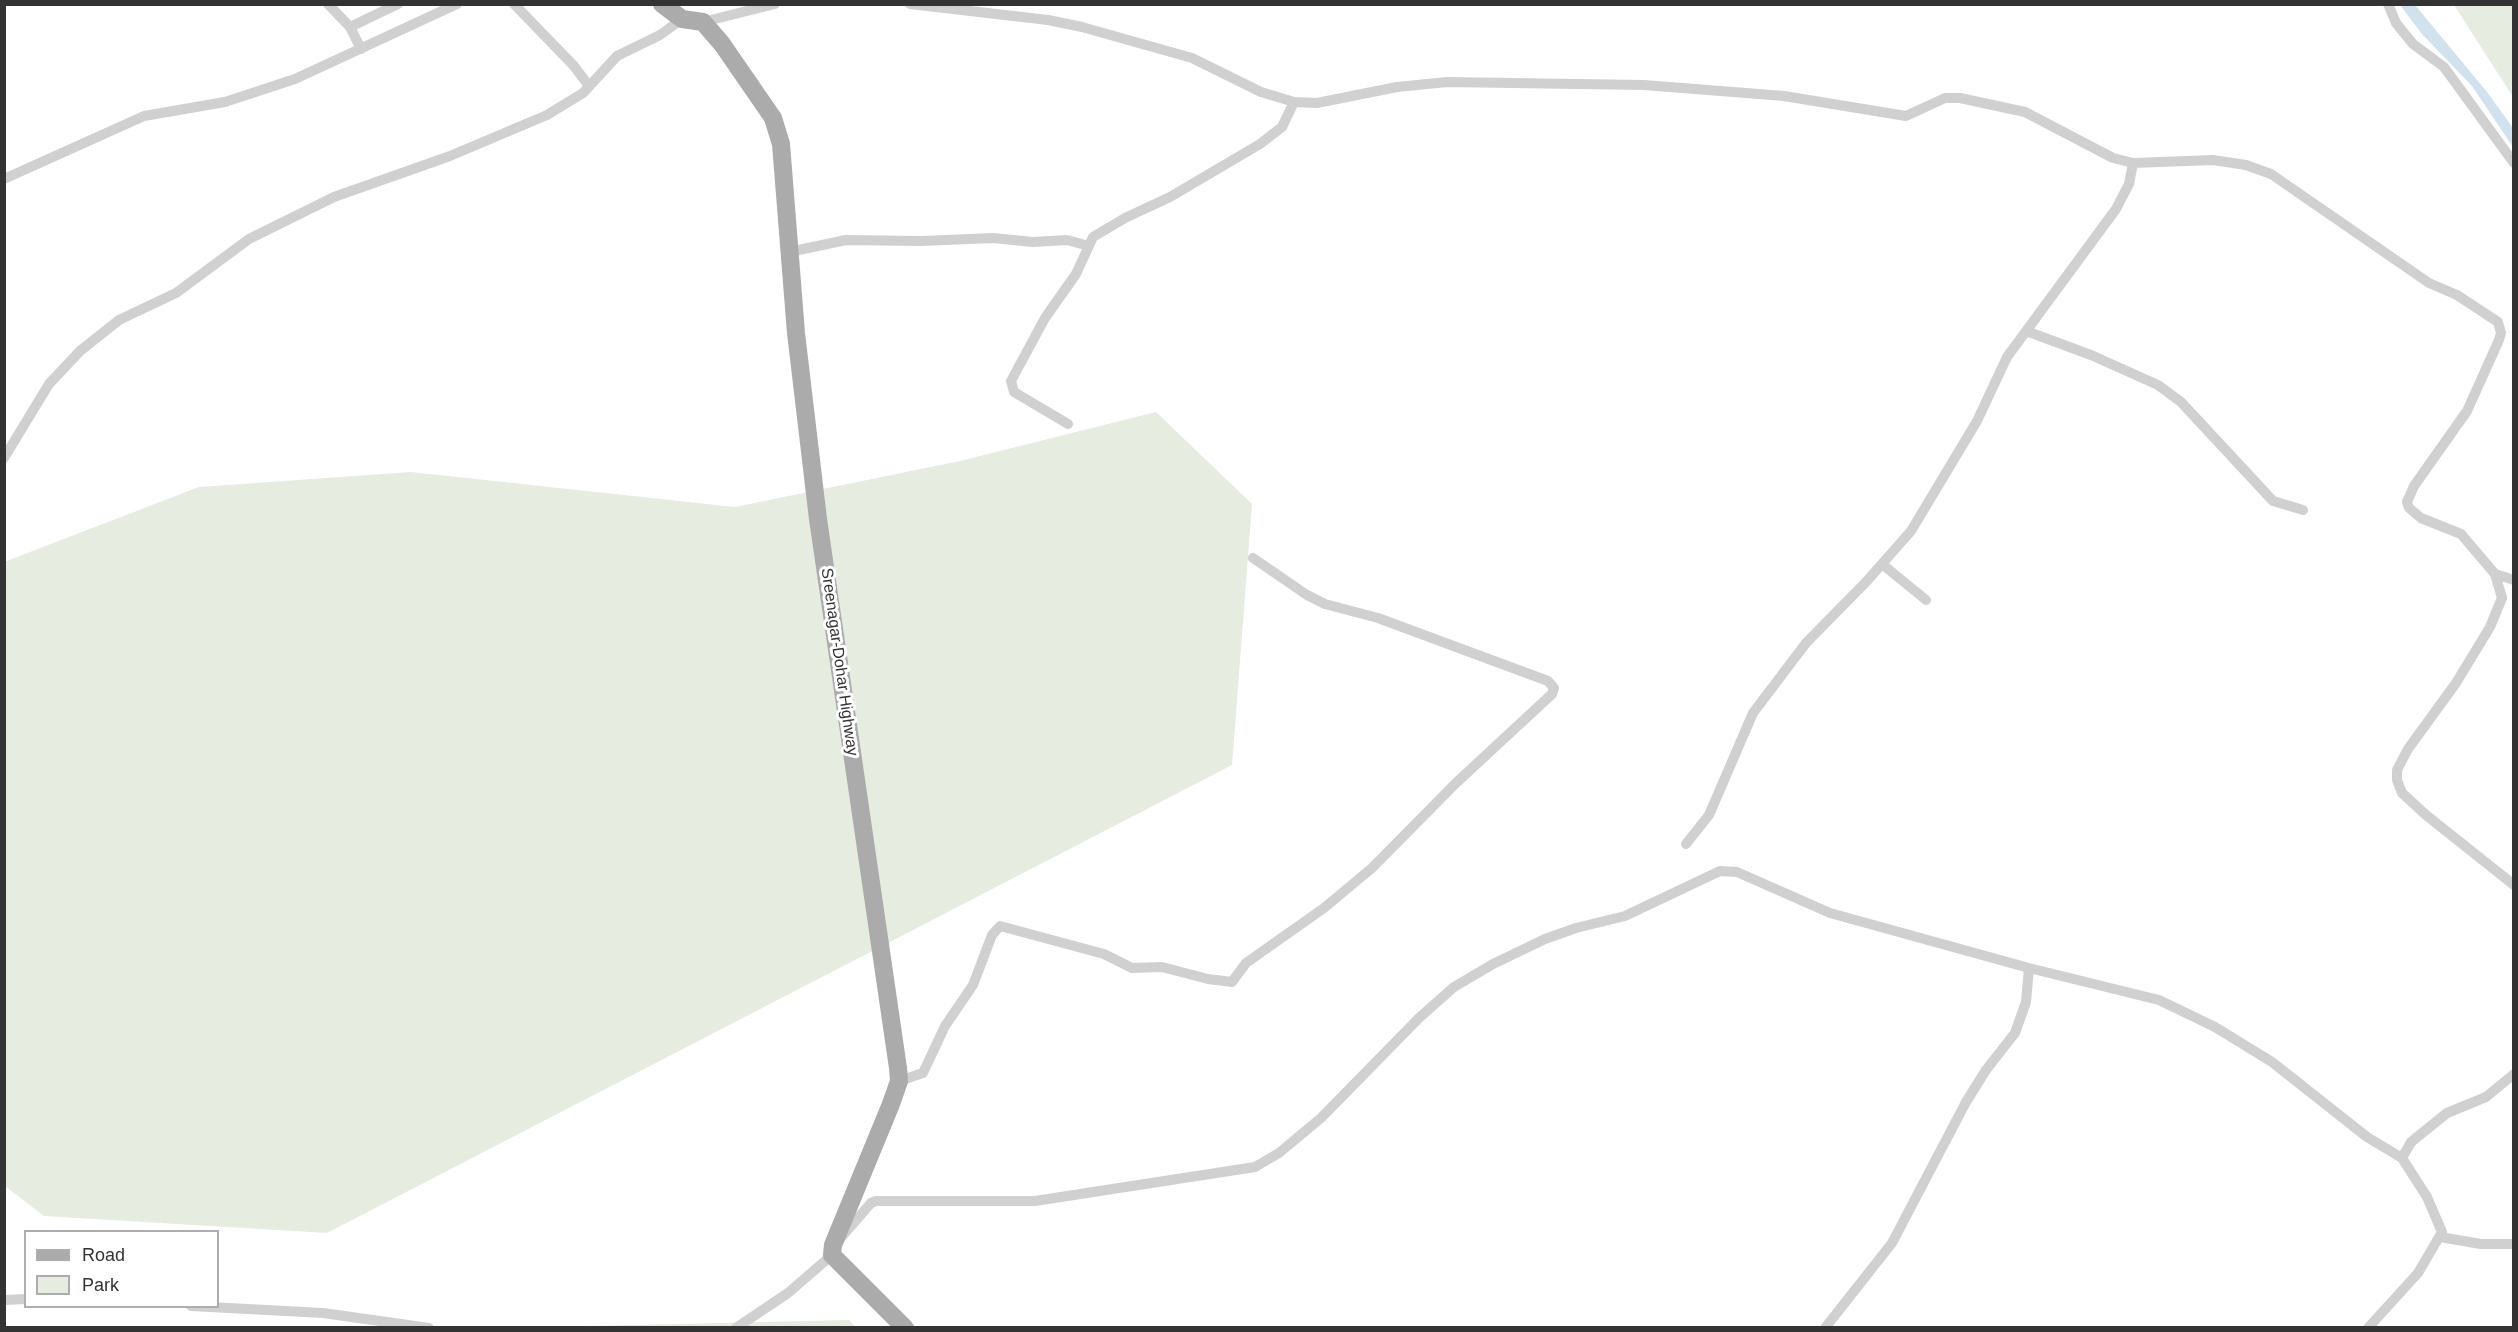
<!DOCTYPE html>
<style>
body{margin:0}
#map{position:relative;width:2518px;height:1332px;overflow:hidden;background:#fff;font-family:Arial,sans-serif}
canvas{display:block}
.frame{position:absolute;inset:0;border:6px solid #333;pointer-events:none}
.legend{position:absolute;left:24px;top:1230px;width:195px;height:78px;box-sizing:border-box;background:#fff;border:2px solid #adadad;margin:0;padding:8px 10px;list-style:none;font-size:18px;color:#333}
.legend li{display:flex;align-items:center;gap:12px;height:30px}
.legend b{width:30px;border:2px solid #adadad}
</style>
<div id="map">
<canvas width="2518" height="1332"></canvas>
<div class="frame"></div>
<ul class="legend">
<li><b style="height:8px;background:#ababab"></b>Road</li>
<li><b style="height:16px;background:#e6ecdf"></b>Park</li>
</ul>
</div>
<script>
const ctx = document.querySelector('canvas').getContext('2d');
ctx.lineJoin = 'round';
function paint(path, color) {
  ctx.fillStyle = color;
  ctx.fill(path, 'evenodd');
}
function poly(rows) {
  const path = new Path2D();
  for (const r of rows) {
    path.moveTo(r[0], r[1]);
    for (let i = 2; i < r.length; i += 2) path.lineTo(r[i], r[i + 1]);
  }
  return path;
}
function strokePath(path, color, width, dash) {
  ctx.strokeStyle = color;
  ctx.lineWidth = width;
  ctx.lineCap = dash ? 'butt' : 'round';
  ctx.setLineDash(dash || []);
  ctx.stroke(path);
}
function drawText(font, color, halo, rows, align = 'center') {
  ctx.font = font + ' Arial,sans-serif';
  ctx.lineWidth = 6;
  ctx.setLineDash([]);
  ctx.textBaseline = 'middle';
  ctx.strokeStyle = halo;
  ctx.fillStyle = color;
  for (const [text, x, y, turn = 0] of rows) {
    ctx.save();
    ctx.translate(x, y);
    ctx.rotate((+turn || 0) * Math.PI / 180);
    ctx.textAlign = isNaN(turn) ? turn : align;
    if (halo) ctx.strokeText(text, 0, 0);
    ctx.fillText(text, 0, 0);
    ctx.restore();
  }
}
const green = poly([
 [2454,5,2513,5,2513,97],
 [1156,412,1252,504,1232,765,327,1233,44,1216,5,1186,4,562,199,487,411,472,735,507,960,461],
 [849,1320,855,1327,500,1328]
]);
const water = poly([
 [2400,5,2415,5,2487,92,2513,128,2513,147,2472,86,2422,34]
]);
const street = poly([
 [328,4,350,27,398,4],
 [514,4,574,66,589,86],
 [910,4,1048,20,1082,27,1192,58,1261,92,1294,102,1317,103,1397,87,1447,82,1644,85,1784,96,1906,116,1945,98,1960,98,2025,112,2113,158,2133,163,2213,160,2246,165,2271,174,2429,283,2457,295,2498,322,2501,333,2499,340,2467,411,2414,486,2407,502,2409,508,2421,518,2461,534,2495,574,2502,598,2490,627,2456,683,2408,749,2397,770,2397,780,2402,793,2426,815,2514,885],
 [2388,4,2396,23,2413,44,2444,67,2514,163],
 [703,22,775,4],
 [350,27,361,49],
 [4,179,144,116,225,102,295,79,457,4],
 [789,252,846,240,921,241,993,238,1033,242,1067,240,1089,246],
 [2026,331,2091,355,2158,385,2181,402,2273,501,2303,510],
 [1068,424,1014,392,1011,381,1045,318,1076,274,1093,237,1125,218,1170,197,1260,144,1282,127,1294,102],
 [4,458,49,384,80,351,119,320,176,293,249,239,334,197,450,156,547,115,583,93,617,56,660,35,682,19],
 [1882,564,1926,600],
 [2495,574,2514,580],
 [1686,844,1709,815,1753,713,1806,643,1866,582,1911,531,1977,421,2007,357,2116,209,2129,184,2133,163],
 [899,1081,923,1073,945,1026,973,985,992,935,1000,926,1104,954,1132,968,1162,967,1208,979,1232,982,1246,963,1324,908,1372,868,1456,783,1552,694,1554,688,1548,681,1378,618,1325,604,1307,595,1253,558],
 [2440,1237,2481,1244,2514,1244],
 [838,1241,871,1203,876,1201,1035,1201,1255,1167,1279,1153,1321,1118,1419,1018,1454,987,1493,964,1545,939,1576,928,1625,916,1720,871,1737,872,1830,913,2029,968,2159,1000,2215,1027,2272,1062,2367,1137,2402,1158],
 [4,1300,26,1299],
 [191,1306,323,1313,429,1328],
 [736,1328,788,1293,832,1255],
 [1825,1328,1892,1243,1966,1102,1986,1070,2015,1033,2026,1002,2029,968],
 [2368,1328,2418,1273,2442,1232,2427,1197,2402,1158,2411,1142,2447,1113,2486,1097,2514,1074]
]);
const primary = poly([
 [662,4,682,19,703,22,722,44,773,118,781,144,796,333,818,519,898,1068,899,1081,891,1104,833,1245,832,1255,905,1328]
]);
const streetNames = [
 ["Sreenagar-Dohar Highway",839,662,82]
];
paint(green, '#e6ecdf');
paint(water, '#cfe2ee');
strokePath(street, '#d0d0d0', 10);
strokePath(primary, '#ababab', 18);
drawText('16px', '#333', '#fff', streetNames);
</script>
